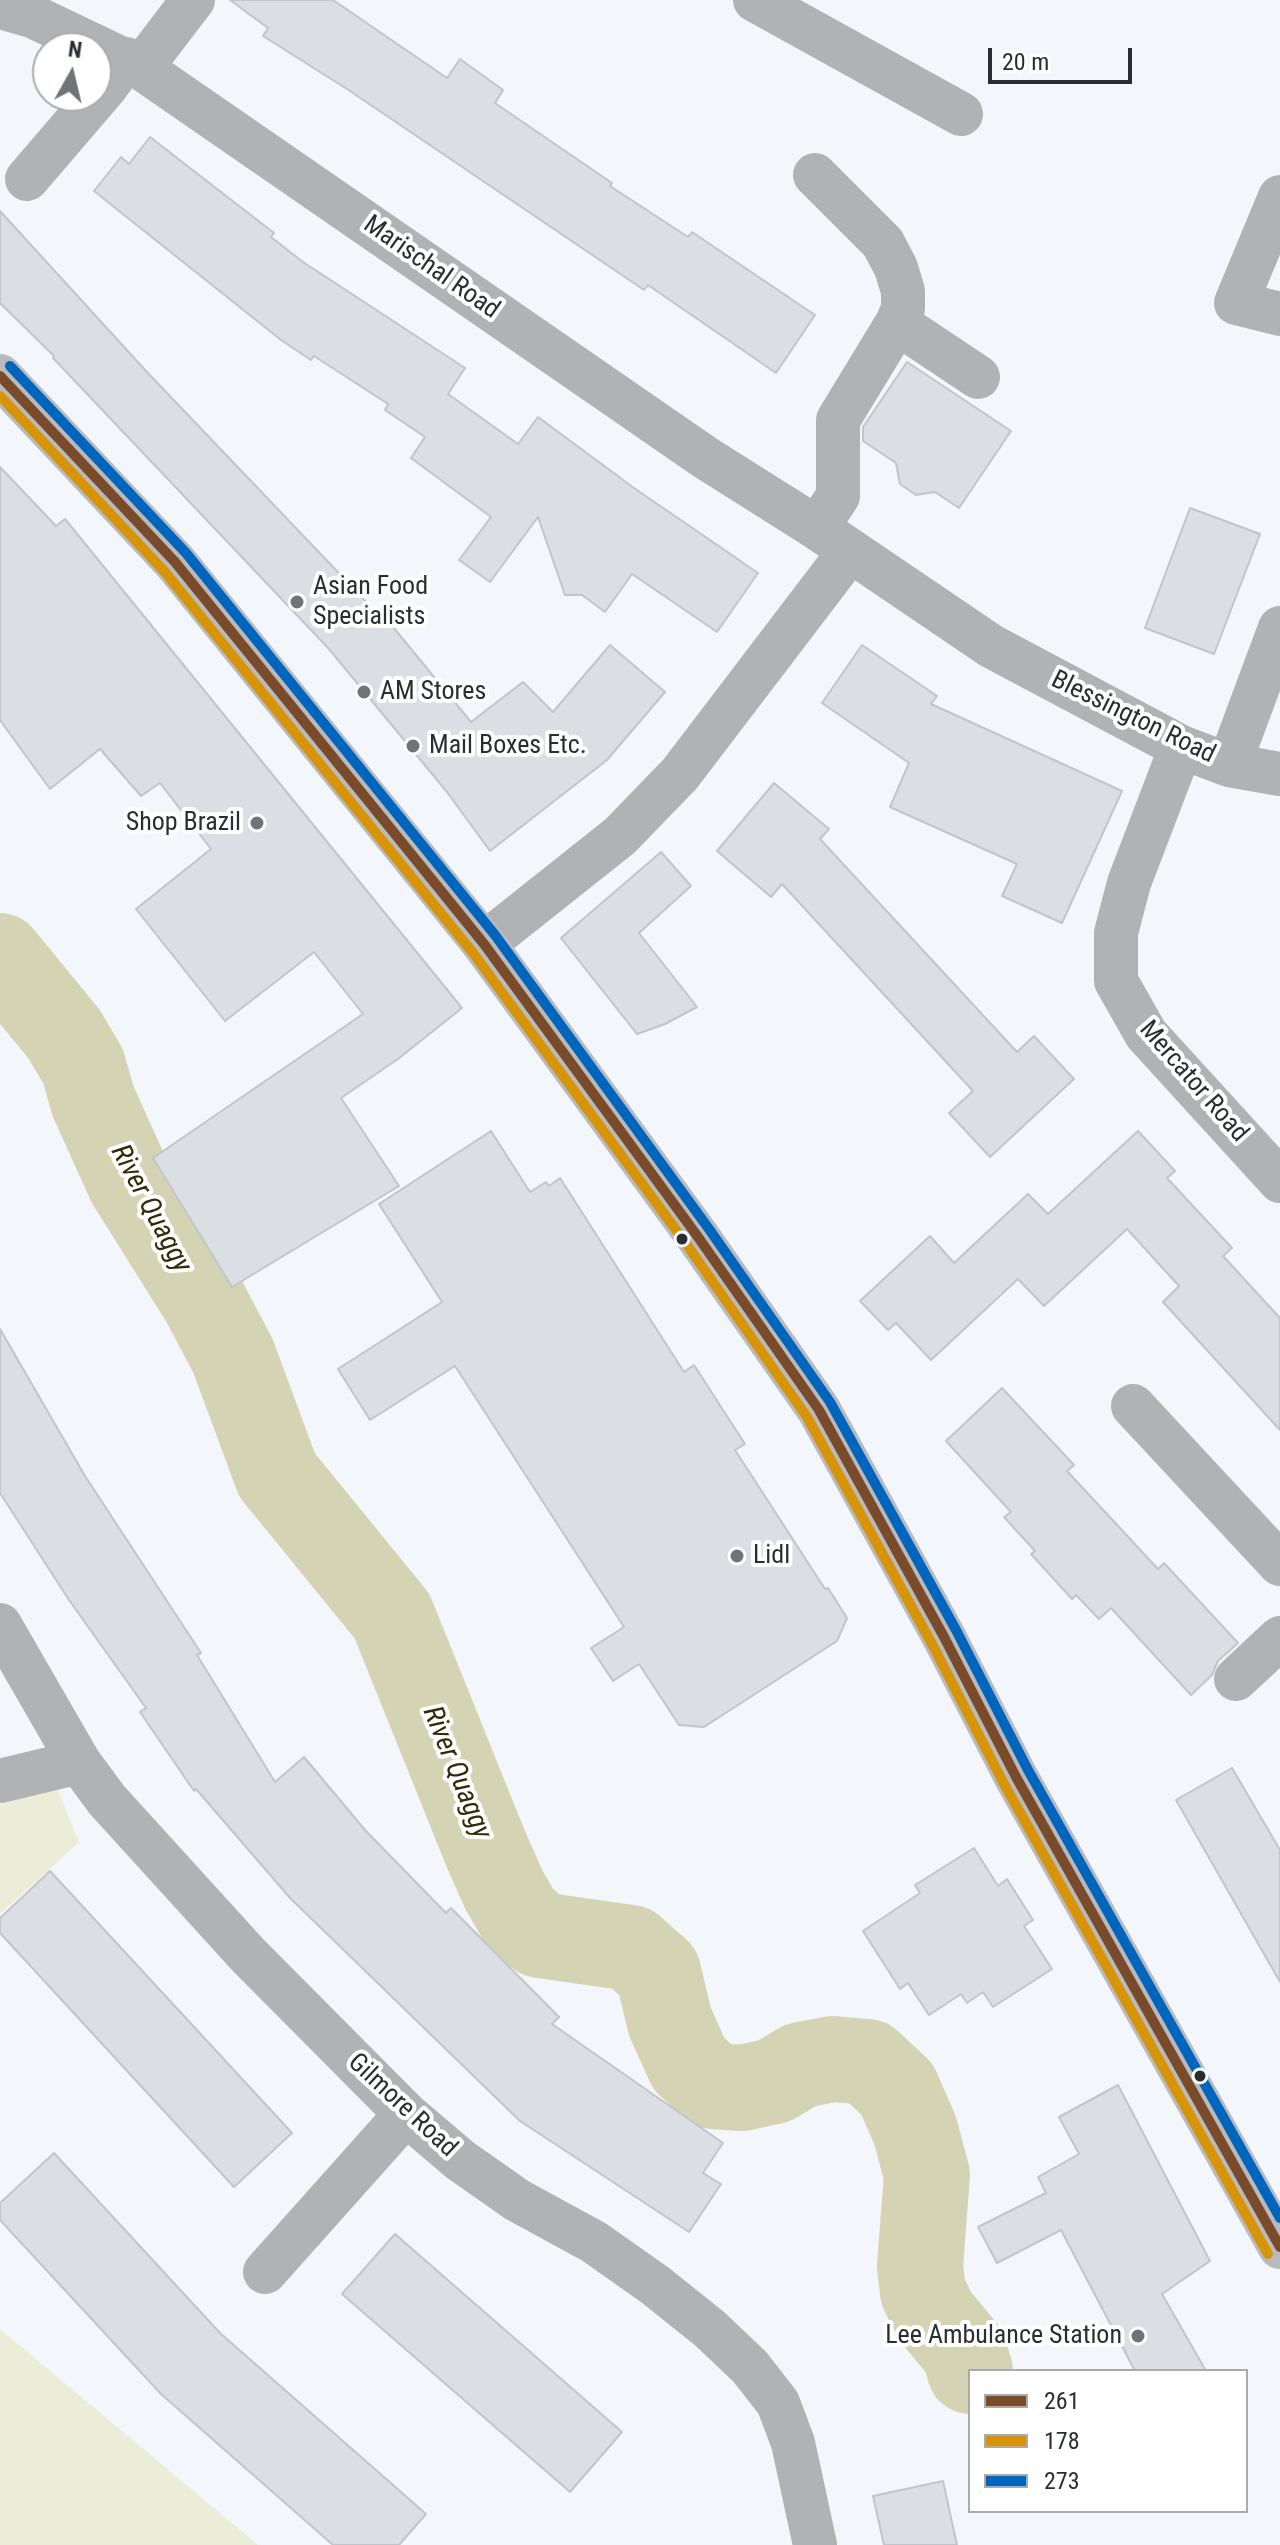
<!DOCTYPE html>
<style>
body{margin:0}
#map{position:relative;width:1280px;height:2545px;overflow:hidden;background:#f3f6fa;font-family:"Roboto Condensed",sans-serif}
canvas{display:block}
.legend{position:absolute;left:968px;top:2369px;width:280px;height:144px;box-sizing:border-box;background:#fff;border:2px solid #aaabad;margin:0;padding:10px 14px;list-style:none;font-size:24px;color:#2a2e33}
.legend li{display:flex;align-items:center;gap:16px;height:40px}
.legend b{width:40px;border:2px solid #aaabad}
.north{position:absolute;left:32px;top:32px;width:80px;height:80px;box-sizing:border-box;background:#fff;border:2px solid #aaabad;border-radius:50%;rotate:8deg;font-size:22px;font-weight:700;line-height:32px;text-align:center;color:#2a2e33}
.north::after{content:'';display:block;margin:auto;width:28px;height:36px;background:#707479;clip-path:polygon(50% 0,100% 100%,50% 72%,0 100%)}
.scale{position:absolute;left:988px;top:48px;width:144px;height:36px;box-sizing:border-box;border:4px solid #2a2e33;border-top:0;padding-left:10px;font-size:24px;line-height:28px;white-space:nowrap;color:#2a2e33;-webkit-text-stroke:6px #fff;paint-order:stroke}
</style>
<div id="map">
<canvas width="1280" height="2545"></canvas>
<ul class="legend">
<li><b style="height:10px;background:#7a4b2a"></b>261</li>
<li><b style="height:10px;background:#d89408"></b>178</li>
<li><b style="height:10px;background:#0065bd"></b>273</li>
</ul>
<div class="north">N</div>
<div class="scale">20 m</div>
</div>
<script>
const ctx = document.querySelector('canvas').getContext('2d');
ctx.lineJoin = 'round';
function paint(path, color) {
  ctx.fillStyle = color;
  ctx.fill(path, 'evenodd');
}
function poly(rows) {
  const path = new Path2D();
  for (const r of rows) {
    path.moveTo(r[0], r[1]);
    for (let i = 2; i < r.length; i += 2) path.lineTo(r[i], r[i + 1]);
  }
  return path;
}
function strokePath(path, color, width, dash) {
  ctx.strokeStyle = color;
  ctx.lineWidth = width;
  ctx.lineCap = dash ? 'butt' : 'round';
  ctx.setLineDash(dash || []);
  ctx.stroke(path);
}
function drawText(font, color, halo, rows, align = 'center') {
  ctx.font = font + ' "Roboto Condensed",sans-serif';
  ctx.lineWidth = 8;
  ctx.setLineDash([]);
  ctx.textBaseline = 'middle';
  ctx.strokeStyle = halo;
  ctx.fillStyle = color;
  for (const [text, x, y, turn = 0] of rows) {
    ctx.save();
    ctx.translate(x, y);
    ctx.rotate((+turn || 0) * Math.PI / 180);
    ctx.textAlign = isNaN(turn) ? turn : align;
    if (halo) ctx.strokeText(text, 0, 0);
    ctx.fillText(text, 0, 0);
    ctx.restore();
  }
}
const green = poly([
 [57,1788,79,1842,0,1914,0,1804],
 [0,2329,258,2545,0,2545]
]);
const river = poly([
 [0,956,64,1034,83,1066,93,1101,130,1183,204,1301,233,1356,277,1475,392,1616,485,1847,504,1890,519,1916,540,1935,631,1948,658,1972,670,2022,689,2064,713,2086,742,2088,774,2081,801,2065,833,2059,868,2062,897,2089,915,2130,927,2175,920,2266,923,2292,935,2316,964,2351,970,2371]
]);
const building = poly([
 [230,0,333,0,447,78,460,59,503,90,495,103,612,183,610,186,688,237,692,232,815,315,776,373,648,285,644,290,347,89,263,36,268,28,230,0],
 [150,137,274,233,271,237,303,262,465,368,448,394,518,444,538,417,634,488,758,573,717,632,632,574,605,612,582,595,565,595,538,517,490,582,459,560,491,517,411,458,425,437,385,410,388,404,314,356,311,360,281,340,94,191,121,157,129,164,150,137],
 [0,211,146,371,376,612,379,610,471,722,523,682,553,712,610,645,665,692,607,760,490,851,447,792,329,649,53,358,54,356,0,303,0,211],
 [907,362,1011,431,959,508,935,492,916,495,900,484,896,463,863,441,863,427,907,362],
 [0,467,56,526,65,519,462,1008,398,1059,341,1098,399,1186,232,1287,153,1158,363,1014,314,952,225,1021,136,909,211,849,160,783,141,796,100,749,50,789,0,720,0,467],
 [1190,508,1260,534,1214,654,1145,628,1190,508],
 [862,645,937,696,931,704,1122,791,1062,923,1002,896,1017,864,890,807,909,763,822,703,862,645],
 [774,783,829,829,820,839,1017,1052,1034,1036,1074,1079,990,1157,949,1113,973,1091,782,884,771,897,717,851,774,783],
 [661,852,691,886,639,933,697,1007,665,1024,637,1034,561,938,661,852],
 [491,1131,530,1192,546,1182,549,1186,560,1178,684,1372,694,1365,745,1444,735,1450,825,1589,828,1588,847,1618,837,1641,704,1727,679,1725,639,1664,613,1681,591,1648,624,1627,455,1366,370,1420,338,1369,442,1302,379,1204,491,1131],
 [1138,1131,1175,1171,1167,1178,1232,1248,1223,1256,1280,1318,1280,1430,1163,1302,1179,1286,1127,1229,1044,1306,1018,1279,931,1360,896,1323,888,1330,860,1301,930,1236,954,1263,1028,1194,1048,1214,1138,1131],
 [0,1329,85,1476,201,1653,197,1655,275,1782,304,1757,365,1830,446,1913,451,1908,559,2017,552,2024,723,2143,703,2173,721,2184,689,2232,520,2121,290,1898,196,1789,194,1791,140,1712,146,1708,69,1600,0,1493,0,1329],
 [1002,1388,1074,1465,1067,1471,1158,1569,1164,1563,1238,1643,1218,1661,1212,1675,1191,1695,1111,1608,1099,1619,1076,1595,1072,1599,1031,1554,1035,1551,1004,1517,1011,1512,946,1441,1002,1388],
 [1232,1768,1280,1850,1280,1982,1176,1800,1232,1768],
 [974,1848,998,1886,1007,1879,1033,1920,1024,1926,1052,1969,993,2007,983,1992,967,2003,961,1994,929,2015,908,1983,900,1989,863,1931,920,1893,915,1885,974,1848],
 [50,1871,292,2133,234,2187,0,1933,0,1918,50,1871],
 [1118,2085,1210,2261,1162,2294,1206,2371,1135,2371,1061,2230,997,2263,978,2227,1046,2193,1038,2177,1079,2154,1059,2117,1118,2085],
 [54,2153,220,2333,426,2514,399,2545,333,2545,161,2394,0,2220,0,2203,54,2153],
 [395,2234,622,2432,570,2492,342,2294,395,2234],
 [943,2481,957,2545,884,2545,873,2496,943,2481]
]);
const minor = poly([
 [755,0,961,114],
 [0,7,32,16,141,68,706,458,817,528,991,646,1181,747,1229,765,1280,774],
 [141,68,193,0],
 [815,175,883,243,896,268,903,291,903,309,897,323,838,420,838,496,817,528],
 [27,179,105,88,126,59],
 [1280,197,1236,303,1280,314],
 [897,323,978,377],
 [1181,747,1129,883,1116,933,1116,981,1146,1034,1280,1181],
 [1229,765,1280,628],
 [484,944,620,836,680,774,850,551],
 [1133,1406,1280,1564],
 [0,1625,79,1762,107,1800,248,1955,406,2114,460,2160,517,2200,594,2242,655,2285,710,2329,750,2367,778,2403,793,2443,815,2545],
 [1236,1679,1280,1638],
 [0,1781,79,1762],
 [265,2272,406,2114]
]);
const highway = poly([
 [0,376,175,562,484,944,698,1237,819,1410,944,1637,1016,1777,1280,2247]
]);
const bus1 = poly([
 [0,376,175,562,484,944,698,1237,819,1410,944,1637,1016,1777,1280,2247]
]);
const bus2 = poly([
 [0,396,164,571,473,953,687,1245,807,1417,932,1644,1004,1784,1268,2254]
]);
const bus3 = poly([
 [10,366,186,553,495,935,709,1229,830,1402,956,1630,1028,1770,1280,2218]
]);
const markers = [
 [297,602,8,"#707479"],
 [364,692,8,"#707479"],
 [413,746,8,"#707479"],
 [257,823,8,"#707479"],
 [682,1239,7,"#2a2e33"],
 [737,1556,8,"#707479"],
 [1200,2076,7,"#2a2e33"],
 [1138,2336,8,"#707479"]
];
const streetNames = [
 ["Marischal Road",431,268,35],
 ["Blessington Road",1133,718,26],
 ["Mercator Road",1193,1082,49],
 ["Gilmore Road",402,2106,43]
];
const poiNames = [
 ["Asian Food",313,587],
 ["Specialists",313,617],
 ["AM Stores",380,692],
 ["Mail Boxes Etc.",429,746],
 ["Shop Brazil",241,823,"right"],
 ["Lidl",753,1556],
 ["Lee Ambulance Station",1122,2336,"right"]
];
const waterNames = [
 ["River Quaggy",150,1209,62],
 ["River Quaggy",456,1773,68]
];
paint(green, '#ecedd9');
strokePath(river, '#d4d4b5', 86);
paint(building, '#dbdee2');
strokePath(building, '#c2c5c9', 2);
strokePath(minor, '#b1b2b4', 44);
strokePath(highway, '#b8babe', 44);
strokePath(bus1, '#7a4b2a', 10);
strokePath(bus2, '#d89408', 10);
strokePath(bus3, '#0065bd', 10);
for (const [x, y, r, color] of markers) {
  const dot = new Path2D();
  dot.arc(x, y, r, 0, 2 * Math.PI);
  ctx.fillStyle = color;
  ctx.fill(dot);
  strokePath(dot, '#fff', 3);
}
drawText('26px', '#2a2e33', '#fff', streetNames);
drawText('26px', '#2a2e33', '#fff', poiNames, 'left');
drawText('italic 28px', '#2f2c07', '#fff', waterNames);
</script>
